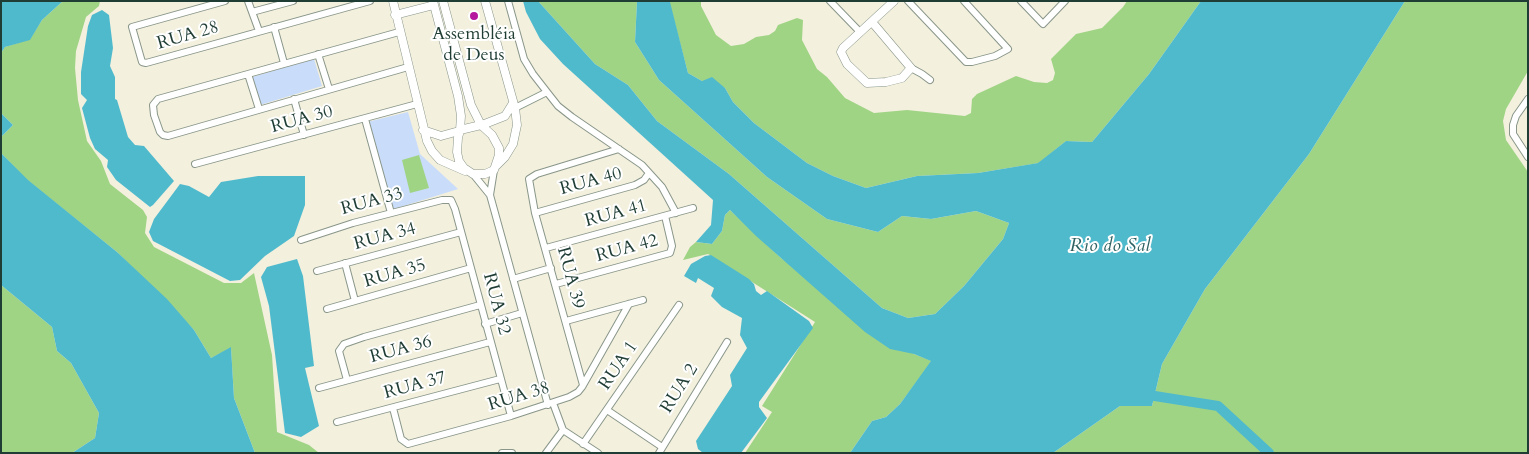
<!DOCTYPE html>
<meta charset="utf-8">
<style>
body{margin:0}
#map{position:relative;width:1529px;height:454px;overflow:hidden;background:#f3f0de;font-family:Cardo,serif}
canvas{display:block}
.frame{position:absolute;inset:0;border:2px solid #1f3d34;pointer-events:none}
</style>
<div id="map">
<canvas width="1529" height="454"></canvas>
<div class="frame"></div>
</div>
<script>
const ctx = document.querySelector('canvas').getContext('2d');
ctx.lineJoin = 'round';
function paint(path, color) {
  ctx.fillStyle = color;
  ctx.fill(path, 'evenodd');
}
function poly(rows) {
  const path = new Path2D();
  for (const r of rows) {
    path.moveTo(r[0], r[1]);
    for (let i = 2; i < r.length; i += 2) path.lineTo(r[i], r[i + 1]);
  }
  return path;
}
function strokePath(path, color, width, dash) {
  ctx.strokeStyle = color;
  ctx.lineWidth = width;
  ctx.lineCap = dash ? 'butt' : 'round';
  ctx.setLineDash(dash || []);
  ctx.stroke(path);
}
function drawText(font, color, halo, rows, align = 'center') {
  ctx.font = font + ' Cardo,serif';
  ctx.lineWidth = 4;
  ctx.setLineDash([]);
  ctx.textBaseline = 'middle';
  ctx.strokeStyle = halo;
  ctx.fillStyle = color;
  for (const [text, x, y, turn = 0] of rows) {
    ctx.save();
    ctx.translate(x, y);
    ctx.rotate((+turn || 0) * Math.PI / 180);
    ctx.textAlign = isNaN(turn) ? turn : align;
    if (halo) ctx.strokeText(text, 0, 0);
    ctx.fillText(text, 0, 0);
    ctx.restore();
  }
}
const built = poly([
 [314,59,322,86,260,105,252,77],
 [408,112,420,154,458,189,391,210,367,122]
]);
const green = poly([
 [63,1,100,1,99,6,86,17,76,51,75,68,78,100,87,141,101,161,110,184,143,210,147,217,145,233,154,247,224,283,241,283,254,273,272,355,277,432,309,445,319,453,255,453,234,398,231,348,211,358,194,330,117,252,27,180,1,153,1,137,13,125,1,113,1,53,5,47,30,39,42,20],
 [538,1,637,1,635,42,659,80,767,177,827,219,878,232,902,216,931,219,976,211,1009,223,1003,239,964,286,935,314,908,318,882,308,729,174,657,121,628,85,595,64],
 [669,1,701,1,701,6,716,35,731,46,744,44,756,37,769,35,775,31,778,25,797,18,803,20,802,40,817,69,827,77,845,98,874,113,907,110,965,116,971,113,972,99,977,94,1016,76,1034,82,1047,83,1053,80,1055,73,1051,59,1076,34,1102,28,1123,7,1127,1,1201,1,1149,74,1092,142,1066,141,1039,163,978,173,917,176,866,188,833,176,807,163,754,123,733,102,725,88,702,81,688,73],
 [1405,1,1528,1,1528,71,1506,109,1503,121,1506,140,1528,172,1528,453,1053,453,1120,406,1152,406,1162,364,1205,289,1309,154],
 [419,155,429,188,410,193,402,160],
 [730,210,781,258,914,354,932,361,900,404,886,417,872,421,850,453,745,453,772,412,762,406,815,322,708,254,683,260,690,247,696,242,712,244,722,231,725,215],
 [1,285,52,327,57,351,71,363,99,413,95,438,72,453,1,453]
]);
const water = poly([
 [1,1,63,1,42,20,30,40,5,47,1,53],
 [523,1,538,1,595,64,628,85,657,121,729,174,882,308,908,318,935,314,964,286,1003,239,1009,223,976,211,931,219,902,216,878,232,827,219,767,177,659,80,635,42,637,1,670,2,688,73,702,81,712,77,725,88,733,102,754,123,807,163,833,176,866,188,917,176,978,173,1038,163,1066,141,1092,142,1149,74,1201,1,1405,1,1309,154,1205,289,1162,364,1152,406,1120,406,1053,453,850,453,872,421,886,417,900,404,931,361,914,354,890,349,865,332,756,236,730,210,725,215,722,231,712,244,696,242,711,225,713,200,563,64,540,39,526,12],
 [102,10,109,15,113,48,110,66,115,77,115,99,117,100,128,137,135,145,144,146,174,181,153,205,150,207,116,180,107,167,108,160,95,149,90,138,82,108,87,100,81,94,81,72,88,26,92,15],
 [1,113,13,125,1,137],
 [1,153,28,180,117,252,167,299,194,330,211,358,231,347,234,398,255,453,72,453,95,438,99,413,71,363,57,351,52,327,1,285],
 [258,176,305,176,305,205,294,236,265,256,240,280,230,281,153,241,149,232,154,219,180,184,189,186,209,197,221,182],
 [711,255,749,279,754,284,756,291,761,295,767,291,809,321,813,328,759,402,759,407,767,418,741,453,703,453,698,449,696,441,732,386,730,375,747,348,740,335,742,318,722,307,711,296,714,288,698,278,696,283,684,276,691,264,705,256],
 [297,259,303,276,314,366,305,368,319,426,301,437,285,433,269,306,261,277,267,267]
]);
const river = poly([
 [1142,394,1218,406,1269,453]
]);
const minor = poly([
 [225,1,132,27,142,62,146,63,157,60,370,1],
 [248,1,259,31],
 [508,1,524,59,533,74,547,92],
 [830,1,860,32],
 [908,1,966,62,972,62,995,56,1008,49,964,1],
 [1021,1,1043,24,1065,1],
 [252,12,293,1],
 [274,27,284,63],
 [399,32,158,99,153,105,154,115,160,132,163,135,168,136,408,67],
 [318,54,329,89],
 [911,68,922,74,930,80],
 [248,74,259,109],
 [294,99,304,135],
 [1528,99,1516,116,1513,125,1513,134,1528,157],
 [515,108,547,92,558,106,572,117,642,165,662,187,676,213],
 [365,119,391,213],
 [195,164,417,104],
 [494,170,490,195,548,405],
 [473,174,490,195],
 [535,213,635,185,644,180,649,173],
 [301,240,353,223,442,200,451,200,455,209,511,416],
 [546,248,693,208],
 [345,263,355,301],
 [317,271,461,232],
 [513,279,551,268],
 [556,284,670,253,672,246,665,216],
 [327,309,471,268],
 [566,321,643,300],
 [485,324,522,313],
 [347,380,339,351,344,344,364,337,480,305],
 [583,385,535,213,529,179,537,174,619,149],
 [319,388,490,342],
 [553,403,563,430,598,453],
 [393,408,401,439,408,444,511,416,569,397,578,392,582,387,629,304],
 [607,410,662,447],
 [337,422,500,379],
 [583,444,679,305],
 [502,453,512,453],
 [546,453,563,430],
 [659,453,727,342]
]);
const tertiary = poly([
 [393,1,427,141,432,151,440,160,465,171],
 [433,1,458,96,461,116,460,130],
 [443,1,471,105,481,125,492,135,499,148,499,155,494,170,485,174,473,174,464,168,459,161,457,152,458,138,460,130,481,125],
 [485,1,515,108,517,125,513,144,505,157,496,166],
 [395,15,434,5],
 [872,22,911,68,902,78,886,82,867,83,847,64,841,52,843,48,894,1],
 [482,125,505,116,513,103],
 [423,130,441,136,459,131]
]);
const markers = [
 [474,16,5,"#b5179e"]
];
const poiNames = [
 ["Assembléia",474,35],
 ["de Deus",474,56]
];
const streetNames = [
 ["RUA 28",188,36,-16],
 ["RUA 30",302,120,-15],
 ["RUA 40",591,182,-15],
 ["RUA 33",372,202,-15],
 ["RUA 41",616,214,-15],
 ["RUA 34",385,237,-15],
 ["RUA 42",627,249,-15],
 ["RUA 35",395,274,-16],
 ["RUA 39",570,278,75],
 ["RUA 32",496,304,75],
 ["RUA 36",401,350,-15],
 ["RUA 1",619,366,-56],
 ["RUA 37",415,386,-15],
 ["RUA 2",680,389,-58],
 ["RUA 38",519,397,-17]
];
const waterNames = [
 ["Rio do Sal",1110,247]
];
paint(built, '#c9dcf9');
paint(green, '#a0d485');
paint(water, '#50bacd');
strokePath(river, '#50bacd', 10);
strokePath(minor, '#899689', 8);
strokePath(tertiary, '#899689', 9);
strokePath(minor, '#fff', 6);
strokePath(tertiary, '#fff', 8);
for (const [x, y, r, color] of markers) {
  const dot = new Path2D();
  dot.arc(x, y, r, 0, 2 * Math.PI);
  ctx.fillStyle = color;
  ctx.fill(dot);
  strokePath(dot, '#fff', 2);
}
drawText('18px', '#1f3d34', '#fff', poiNames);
drawText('18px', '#1f3d34', '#fff', streetNames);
drawText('italic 19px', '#2e6262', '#fff', waterNames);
</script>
